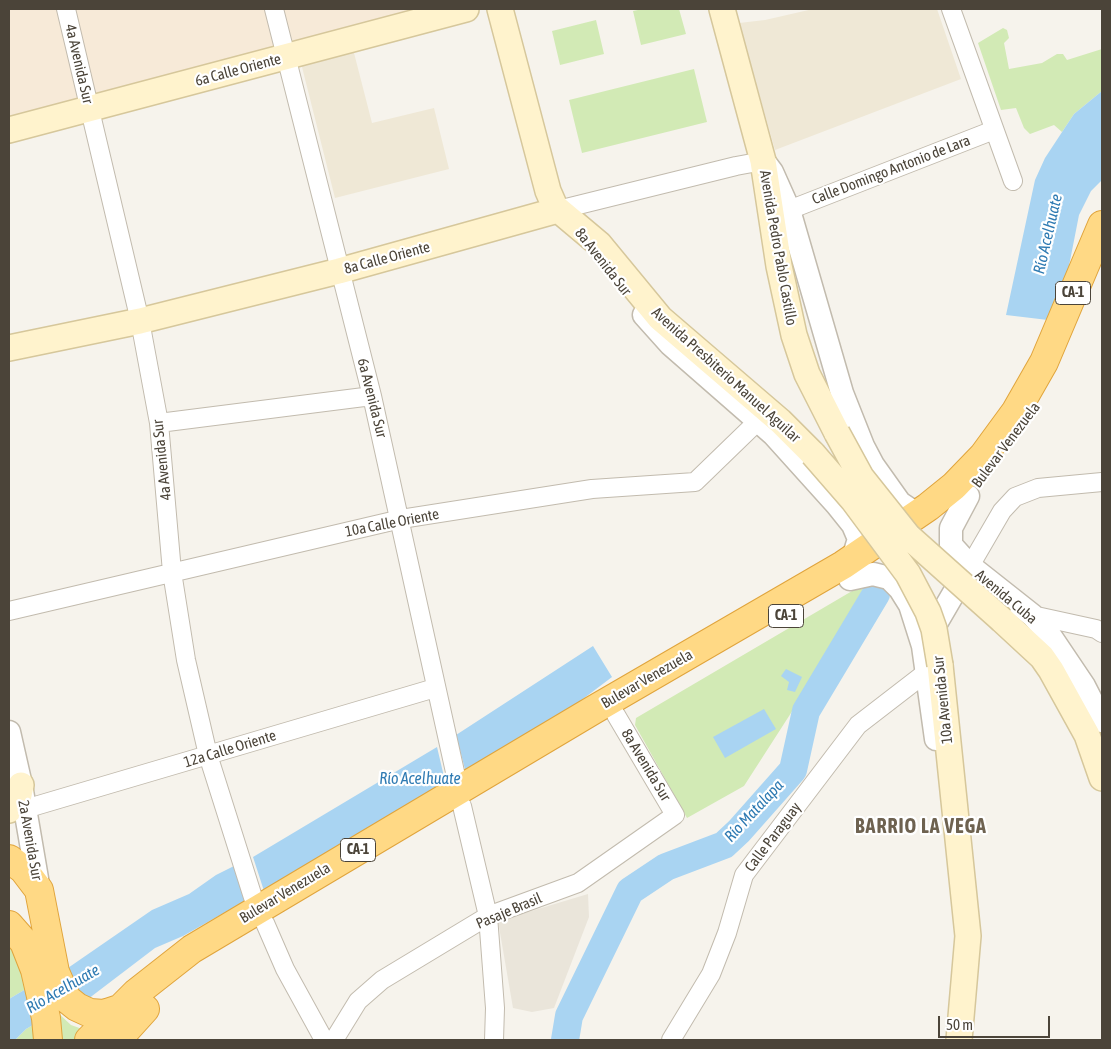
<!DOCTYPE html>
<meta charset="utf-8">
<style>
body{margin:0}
#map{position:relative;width:1111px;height:1049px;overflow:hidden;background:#f6f3ec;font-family:"Asap Condensed",sans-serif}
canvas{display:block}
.frame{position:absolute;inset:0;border:10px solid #4b4439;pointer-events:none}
.scale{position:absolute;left:938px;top:1016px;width:112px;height:22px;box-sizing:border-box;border:2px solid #4b4439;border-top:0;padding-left:6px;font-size:15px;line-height:18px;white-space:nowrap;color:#4b4439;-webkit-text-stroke:4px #fff;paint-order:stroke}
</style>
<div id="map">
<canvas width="1111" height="1049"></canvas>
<div class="frame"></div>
<div class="scale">50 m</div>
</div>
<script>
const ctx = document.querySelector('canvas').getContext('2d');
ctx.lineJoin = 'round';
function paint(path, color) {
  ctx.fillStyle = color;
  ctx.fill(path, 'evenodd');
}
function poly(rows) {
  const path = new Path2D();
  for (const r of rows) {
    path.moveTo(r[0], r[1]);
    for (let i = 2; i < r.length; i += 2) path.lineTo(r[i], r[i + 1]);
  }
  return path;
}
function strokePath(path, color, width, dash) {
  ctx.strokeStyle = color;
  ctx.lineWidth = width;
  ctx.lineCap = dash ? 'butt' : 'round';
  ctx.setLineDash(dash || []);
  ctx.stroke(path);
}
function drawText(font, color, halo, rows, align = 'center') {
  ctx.font = font + ' "Asap Condensed",sans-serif';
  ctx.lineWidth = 4.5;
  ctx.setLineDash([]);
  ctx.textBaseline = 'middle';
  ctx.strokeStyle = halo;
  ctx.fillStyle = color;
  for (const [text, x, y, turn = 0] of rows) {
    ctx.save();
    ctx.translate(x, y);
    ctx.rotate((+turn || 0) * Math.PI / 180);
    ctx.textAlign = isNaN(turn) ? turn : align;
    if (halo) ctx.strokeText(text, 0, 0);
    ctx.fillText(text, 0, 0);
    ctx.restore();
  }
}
const residential = poly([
 [588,894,589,917,554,1008,532,1012,513,1008,498,921]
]);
const commercial = poly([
 [9,9,464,9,9,126]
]);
const education = poly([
 [813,9,937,9,961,79,775,150,739,23,765,20],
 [353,49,372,123,434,108,449,169,335,198,301,63]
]);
const green = poly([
 [643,9,679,9,686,34,641,45,633,11],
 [596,20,604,54,560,65,552,31],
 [1003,28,1007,30,1009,38,1004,43,1009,69,1042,63,1057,54,1063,54,1067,60,1102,49,1102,91,1074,114,1062,132,1054,125,1030,134,1024,128,1016,108,1001,110,978,43],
 [694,69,707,122,582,153,569,100],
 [864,584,865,586,809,685,744,786,687,818,635,725,636,718],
 [9,940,31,986,9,999],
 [56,1011,71,1025,85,1030,81,1040,54,1040],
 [40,1021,39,1040,15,1040,26,1029]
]);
const water = poly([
 [1102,91,1102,180,1091,191,1079,215,1068,271,1048,320,1006,315,1035,180,1045,158,1066,126,1074,114],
 [593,646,612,677,571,708,466,773,456,735],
 [786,669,802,677,795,692,787,690,789,682,781,676],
 [764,709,776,729,725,758,713,737],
 [437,747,446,785,264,891,253,857],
 [234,866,245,901,183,936,155,948,88,999,76,988,65,970,152,910,189,894,216,875],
 [31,986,40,1021,26,1029,15,1040,9,1040,9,999]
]);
const river = poly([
 [565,1040,569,1016,630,891,666,867,724,845,739,831,793,770,806,711,876,594]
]);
const minor = poly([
 [66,9,140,321,159,423,172,572,186,660,208,755,257,910],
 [274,9,372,396,459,790],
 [951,9,1013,181],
 [558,210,736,166,763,161],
 [789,210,994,130],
 [159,423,372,396],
 [970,566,1002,511,1015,497,1038,488,1102,482],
 [9,611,401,519,592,489,695,482,758,421],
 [1032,615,1096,629,1102,633],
 [462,806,488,916,495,1008,494,1040],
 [25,809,435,688],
 [265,923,285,969,324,1040],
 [334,1040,358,1001,382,980,488,916,578,883,675,815,616,715],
 [671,1040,711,974,727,933,744,875,858,725,928,671]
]);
const tertiary = poly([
 [766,164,772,172,789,210,842,393,863,446,873,465,900,503,918,515],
 [644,315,670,344,773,434,837,505,853,525,859,539,854,555,845,564],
 [968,496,951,528,951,545,970,566,1032,615,1049,634,1084,686,1102,721],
 [850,579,873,574,889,578,900,589,910,605,923,646,936,739],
 [927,639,969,567],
 [9,732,21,785,39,890]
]);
const secondary = poly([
 [500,9,548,191,555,207,599,244,660,318,780,421,813,454],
 [722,9,763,161,779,266,794,335,807,374,837,433],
 [9,130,466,9],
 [9,348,140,321,339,271,558,210],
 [1002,620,1042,657,1051,670,1087,735,1102,778],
 [940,665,968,936,959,1040],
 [9,810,19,795,21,785]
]);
const trunk = poly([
 [9,859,23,869,39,890,55,972,67,999,77,1007,90,1013,104,1014,122,1008],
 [9,925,24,942,35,970,46,1018,48,1040],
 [89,1040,136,993,192,949,595,709,843,565,928,507,954,486,983,456,1016,411,1044,362,1102,225],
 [117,1040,145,1009]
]);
const secondaryBridge = poly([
 [837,433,861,477,908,536,1002,620],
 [813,454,853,500,908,574,928,612,934,629,940,665]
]);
const shields = [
 [1073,293,35],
 [786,616,35],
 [358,850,35]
];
const shieldNames = [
 ["CA-1",1073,293],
 ["CA-1",786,616],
 ["CA-1",358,850]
];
const streetNames = [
 ["4a Avenida Sur",79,64,77],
 ["6a Calle Oriente",238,70,-15],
 ["Calle Domingo Antonio de Lara",891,170,-21],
 ["Avenida Pedro Pablo Castillo",778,248,80],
 ["8a Calle Oriente",387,258,-15],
 ["8a Avenida Sur",603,262,52],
 ["Avenida Presbiterio Manuel Aguilar",726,375,42],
 ["6a Avenida Sur",372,398,76],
 ["Bulevar Venezuela",1006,445,-53],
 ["4a Avenida Sur",162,460,-96],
 ["10a Calle Oriente",392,523,-11],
 ["Avenida Cuba",1006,597,40],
 ["Bulevar Venezuela",647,679,-30],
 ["10a Avenida Sur",943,700,-96],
 ["12a Calle Oriente",230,749,-17],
 ["8a Avenida Sur",646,765,59],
 ["Calle Paraguay",773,837,-53],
 ["2a Avenida Sur",30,840,80],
 ["Bulevar Venezuela",285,893,-31],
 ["Pasaje Brasil",509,911,-23]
];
const waterNames = [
 ["Río Acelhuate",1048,234,-77],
 ["Río Acelhuate",420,779],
 ["Río Matalapa",754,811,-47],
 ["Río Acelhuate",63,989,-30]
];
const districtNames = [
 ["BARRIO LA VEGA",921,827]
];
paint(residential, '#eae5da');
paint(commercial, '#f7ead8');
paint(education, '#efe8d6');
paint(green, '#d2eab5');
paint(water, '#a9d4f2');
strokePath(river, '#a9d4f2', 28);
strokePath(minor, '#c2bbae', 20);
strokePath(tertiary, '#c2bbae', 25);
strokePath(secondary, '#d6c79b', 28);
strokePath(trunk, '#e0a43c', 30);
strokePath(minor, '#fff', 18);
strokePath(tertiary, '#fff', 22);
strokePath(secondary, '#fff3cd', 25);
strokePath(trunk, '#ffd985', 28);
strokePath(secondaryBridge, '#d6c79b', 28, []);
strokePath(secondaryBridge, '#fff3cd', 25);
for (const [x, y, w] of shields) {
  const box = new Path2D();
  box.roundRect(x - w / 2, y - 11.5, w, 23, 4);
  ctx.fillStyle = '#fff';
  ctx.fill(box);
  strokePath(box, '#4b4439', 1);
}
drawText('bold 14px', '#4b4439', null, shieldNames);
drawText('15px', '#4b4439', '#fff', streetNames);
drawText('italic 16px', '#2e7ab2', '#fff', waterNames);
ctx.letterSpacing = '1px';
drawText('bold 20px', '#6e6250', '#fff', districtNames);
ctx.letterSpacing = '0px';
</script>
